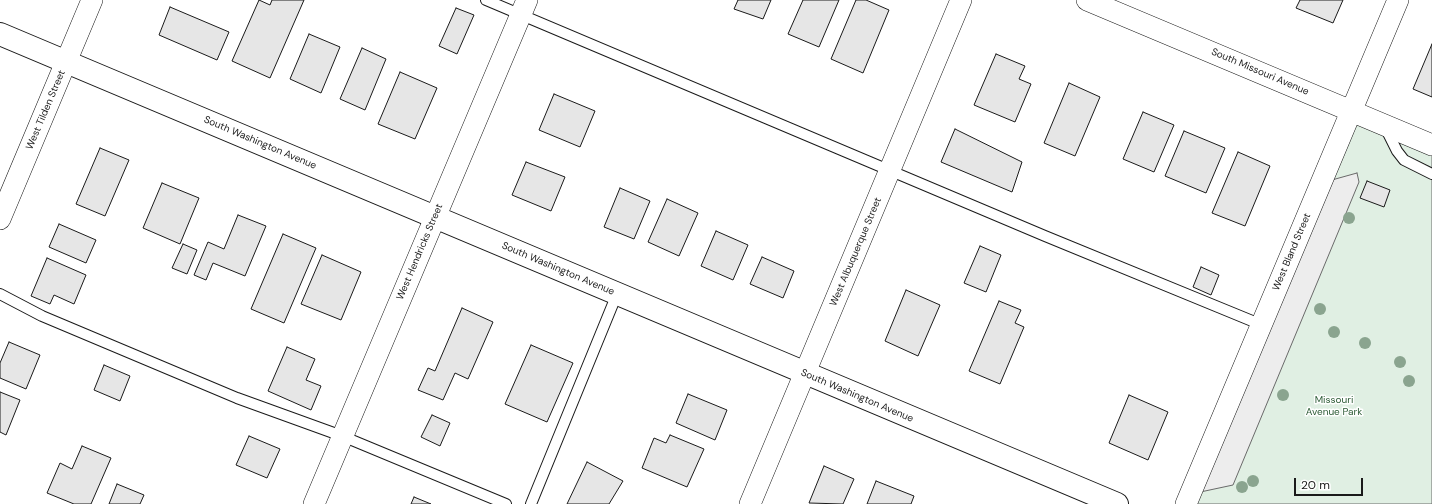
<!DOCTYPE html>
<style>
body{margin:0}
#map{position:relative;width:1432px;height:504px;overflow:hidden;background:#fff;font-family:"DM Sans",sans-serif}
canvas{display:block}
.scale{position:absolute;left:1294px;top:478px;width:69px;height:18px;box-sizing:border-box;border:2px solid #1a1a1a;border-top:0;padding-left:5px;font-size:12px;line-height:14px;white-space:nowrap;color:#1a1a1a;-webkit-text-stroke:3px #fff;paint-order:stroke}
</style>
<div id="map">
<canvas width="1432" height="504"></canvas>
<div class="scale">20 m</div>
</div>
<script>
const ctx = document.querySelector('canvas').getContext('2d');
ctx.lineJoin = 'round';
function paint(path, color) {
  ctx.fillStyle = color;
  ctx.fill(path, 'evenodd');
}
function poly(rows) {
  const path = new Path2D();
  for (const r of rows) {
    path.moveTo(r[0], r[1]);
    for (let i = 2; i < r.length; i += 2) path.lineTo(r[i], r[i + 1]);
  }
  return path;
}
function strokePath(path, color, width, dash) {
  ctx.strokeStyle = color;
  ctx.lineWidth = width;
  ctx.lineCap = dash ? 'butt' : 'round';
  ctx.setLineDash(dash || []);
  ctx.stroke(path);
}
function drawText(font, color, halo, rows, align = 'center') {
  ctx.font = font + ' "DM Sans",sans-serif';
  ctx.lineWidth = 3;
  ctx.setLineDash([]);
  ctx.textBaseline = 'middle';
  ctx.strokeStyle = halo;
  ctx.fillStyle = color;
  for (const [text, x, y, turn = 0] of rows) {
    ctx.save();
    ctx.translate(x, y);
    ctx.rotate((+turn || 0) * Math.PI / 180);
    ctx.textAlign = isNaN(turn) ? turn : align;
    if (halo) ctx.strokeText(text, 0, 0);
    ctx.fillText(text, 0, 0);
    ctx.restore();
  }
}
const green = poly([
 [1352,111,1432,145,1432,504,1186,504,1352,111]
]);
const parking = poly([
 [1357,173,1359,182,1233,485,1191,494,1321,183,1357,173]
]);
const building = poly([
 [259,0,270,5,272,0,304,0,270,78,232,61,259,0],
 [738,0,771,0,763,19,734,9,738,0],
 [803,0,839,0,819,47,788,34,803,0],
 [856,0,866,0,889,10,863,73,831,59,856,0],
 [1300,0,1343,0,1333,23,1296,8,1300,0],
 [170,7,229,32,217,60,159,35,170,7],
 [456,8,474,15,457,54,439,46,456,8],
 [309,34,340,47,321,93,290,79,309,34],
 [1432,44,1432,97,1413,89,1432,44],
 [362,48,386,59,365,110,340,99,362,48],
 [996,54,1025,66,1019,79,1031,84,1015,122,974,105,996,54],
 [400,72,437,88,415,139,378,124,400,72],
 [1069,83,1100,97,1075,156,1044,143,1069,83],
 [554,94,595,111,580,147,539,130,554,94],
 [1143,112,1174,125,1154,172,1123,159,1143,112],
 [955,129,1022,162,1012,192,941,162,955,129],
 [1184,131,1225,148,1206,193,1165,176,1184,131],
 [100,148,129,160,105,216,76,204,100,148],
 [1238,152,1270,166,1245,226,1212,213,1238,152],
 [526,162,565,177,551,211,512,195,526,162],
 [1367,181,1390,190,1384,207,1360,198,1367,181],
 [162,183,199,198,180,244,143,228,162,183],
 [620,188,650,201,634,239,604,227,620,188],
 [667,199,698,213,679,256,648,242,667,199],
 [238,215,266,226,245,276,213,263,206,280,194,275,208,242,224,249,238,215],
 [59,224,96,240,86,263,49,247,59,224],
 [716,231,748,245,733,280,701,266,716,231],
 [283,234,316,248,284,323,251,309,283,234],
 [183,244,197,250,187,274,172,268,183,244],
 [980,246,1001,255,986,292,964,283,980,246],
 [322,255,361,272,341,320,301,304,322,255],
 [762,257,794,271,783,298,750,284,762,257],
 [47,258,86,275,74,304,54,295,50,304,31,296,47,258],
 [1201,267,1219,275,1211,295,1193,287,1201,267],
 [906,290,940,305,918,356,885,341,906,290],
 [999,301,1021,310,1015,323,1024,327,1000,384,969,371,999,301],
 [462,308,493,322,468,379,455,373,443,400,418,390,428,368,435,371,462,308],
 [9,342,40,355,26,389,0,378,0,363,9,342],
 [531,345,573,363,547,422,505,404,531,345],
 [287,347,315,359,306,380,321,386,311,410,268,391,287,347],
 [104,365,130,376,120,401,94,390,104,365],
 [0,392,20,400,6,435,0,432,0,392],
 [688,394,727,410,715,440,676,423,688,394],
 [1129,395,1168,412,1148,460,1109,443,1129,395],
 [432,415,450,423,440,446,421,437,432,415],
 [670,435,704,449,687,487,642,468,654,438,666,443,670,435],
 [249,436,280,449,267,478,236,465,249,436],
 [82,446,111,458,91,504,74,504,47,493,60,463,72,469,82,446],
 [587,462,623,481,609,504,567,504,587,462],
 [824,466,854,479,843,504,809,503,824,466],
 [876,481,914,496,911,504,867,504,876,481],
 [117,484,144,495,140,504,109,504,117,484],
 [414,497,431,504,411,504,414,497]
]);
const service = poly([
 [486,0,1045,236,1262,325],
 [1385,127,1397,151,1404,160,1432,174],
 [0,294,42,316,237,398,342,436,506,504],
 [531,504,617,294]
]);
const minor = poly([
 [1087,0,1432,145],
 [0,219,92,0],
 [314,504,527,0],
 [750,504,961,0],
 [1186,504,1398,0]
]);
const tertiary = poly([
 [0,34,1117,504]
]);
const trees = [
 [1349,218],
 [1320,309],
 [1334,332],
 [1365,343],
 [1400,362],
 [1409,381],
 [1283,395],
 [1253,481],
 [1242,487]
];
const streetNames = [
 ["South Missouri Avenue",1260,72,23],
 ["West Tilden Street",46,110,-67],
 ["South Washington Avenue",260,143,23],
 ["West Hendricks Street",420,252,-67],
 ["West Albuquerque Street",856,252,-67],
 ["West Bland Street",1292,252,-67],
 ["South Washington Avenue",558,269,23],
 ["South Washington Avenue",857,396,23]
];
const parkNames = [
 ["Missouri",1334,400],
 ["Avenue Park",1334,412]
];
paint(green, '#e0efe3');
strokePath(green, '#6a6a6a', 1);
paint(parking, '#ededed');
strokePath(parking, '#6a6a6a', 1);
paint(building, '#e6e6e6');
strokePath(building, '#1a1a1a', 1);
strokePath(service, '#1a1a1a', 12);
strokePath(minor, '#1a1a1a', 22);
strokePath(tertiary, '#1a1a1a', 24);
strokePath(service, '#fff', 10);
strokePath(minor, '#fff', 21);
strokePath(tertiary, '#fff', 22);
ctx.fillStyle = '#8aa48f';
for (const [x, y] of trees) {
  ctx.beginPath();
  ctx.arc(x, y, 6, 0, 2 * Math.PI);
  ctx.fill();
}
drawText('10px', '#1a1a1a', '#fff', streetNames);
drawText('10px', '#2b5a34', '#fff', parkNames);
</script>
